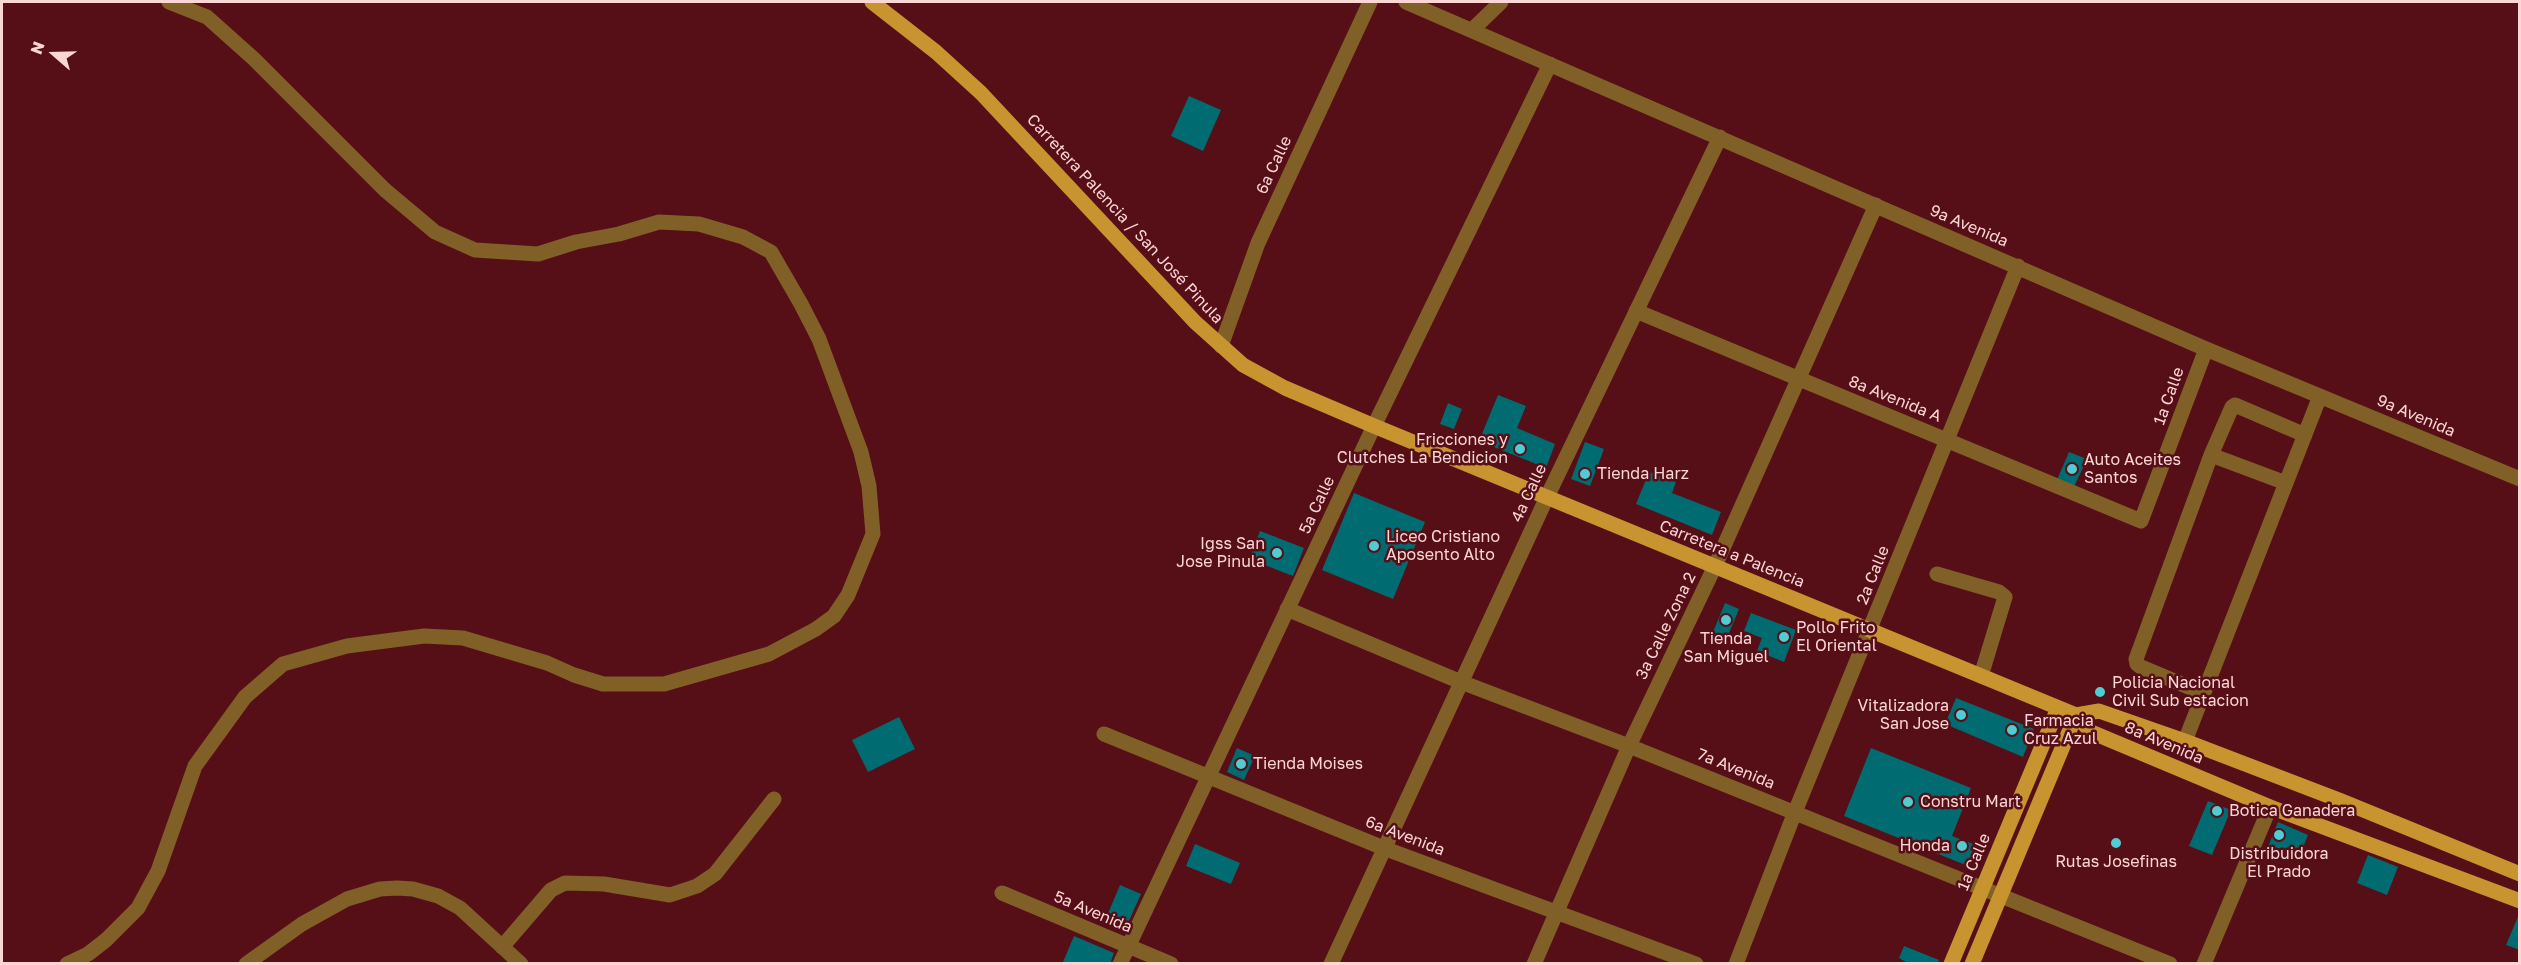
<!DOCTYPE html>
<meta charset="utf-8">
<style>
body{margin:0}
#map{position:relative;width:2521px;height:965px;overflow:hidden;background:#560e17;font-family:"Golos Text",sans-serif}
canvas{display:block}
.frame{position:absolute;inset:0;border:3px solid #fbd6d5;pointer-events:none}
.north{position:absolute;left:24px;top:24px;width:60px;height:60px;-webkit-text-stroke:4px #560e17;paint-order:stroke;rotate:290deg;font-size:16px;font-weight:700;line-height:24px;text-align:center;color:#fbd6d5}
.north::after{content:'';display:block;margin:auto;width:21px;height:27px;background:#fbd6d5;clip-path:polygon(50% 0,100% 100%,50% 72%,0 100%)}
</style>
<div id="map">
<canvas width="2521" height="965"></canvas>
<div class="frame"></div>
<div class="north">N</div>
</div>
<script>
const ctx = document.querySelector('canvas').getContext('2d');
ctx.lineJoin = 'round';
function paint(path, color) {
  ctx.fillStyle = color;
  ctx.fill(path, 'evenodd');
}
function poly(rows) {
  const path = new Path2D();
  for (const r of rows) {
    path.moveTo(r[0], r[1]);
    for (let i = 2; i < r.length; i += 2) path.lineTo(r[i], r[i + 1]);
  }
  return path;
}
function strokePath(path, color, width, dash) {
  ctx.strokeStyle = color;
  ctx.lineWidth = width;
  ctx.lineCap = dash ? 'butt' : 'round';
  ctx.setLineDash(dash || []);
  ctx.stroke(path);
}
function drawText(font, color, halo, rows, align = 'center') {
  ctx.font = font + ' "Golos Text",sans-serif';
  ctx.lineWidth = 5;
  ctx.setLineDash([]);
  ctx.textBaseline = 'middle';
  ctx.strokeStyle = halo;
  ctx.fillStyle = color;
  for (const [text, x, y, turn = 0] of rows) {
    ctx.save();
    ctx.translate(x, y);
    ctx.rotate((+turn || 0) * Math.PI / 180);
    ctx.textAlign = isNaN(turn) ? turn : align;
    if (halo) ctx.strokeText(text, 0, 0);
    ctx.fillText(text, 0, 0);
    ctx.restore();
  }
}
const building = poly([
 [1189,96,1221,110,1203,151,1171,136],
 [1498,395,1526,406,1517,428,1555,444,1546,468,1479,441],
 [1448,403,1462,409,1454,429,1440,424],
 [1585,442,1604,449,1590,486,1571,479],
 [2069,452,2087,459,2074,487,2057,480],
 [1649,472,1676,482,1672,493,1721,512,1712,535,1636,504],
 [1354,493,1425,522,1393,599,1322,570],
 [1260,531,1304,548,1293,576,1249,559],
 [1725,603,1739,609,1727,638,1713,632],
 [1751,613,1796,630,1784,662,1757,651,1762,638,1744,631],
 [1956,698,2034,729,2023,757,1945,724],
 [899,717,915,749,868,772,852,740],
 [1237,748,1255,756,1244,780,1227,772],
 [1871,748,1971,788,1952,836,1976,845,1968,866,1844,816],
 [2208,801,2231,810,2212,855,2189,846],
 [2278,822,2308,835,2298,860,2268,847],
 [1195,844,1240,863,1231,884,1186,866],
 [2368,855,2398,867,2387,895,2357,883],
 [1120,885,1141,894,1124,932,1104,923],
 [2520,912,2520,950,2506,945],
 [1074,936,1114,953,1110,964,1063,962],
 [1904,946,1939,960,1937,964,1905,964,1906,962,1899,958]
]);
const minor = poly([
 [1406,2,2206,349,2520,479],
 [1472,30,1501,2],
 [1636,311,2141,521,2206,349],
 [1221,346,1258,243,1370,2],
 [2286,483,2211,455,2232,407,2235,405,2305,435],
 [1937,574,1999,592,2005,597,1981,676],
 [1287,609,1461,682,1629,746,2170,964],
 [2203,693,2141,667,2137,664,2136,659,2211,455],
 [1104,734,1386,849,1696,964],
 [2185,741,2320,396],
 [1002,893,1171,964],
 [502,947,551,890,565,883,604,884,670,895,697,886,715,874,774,799],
 [67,964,88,954,106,940,138,908,158,871,195,766,245,697,283,664,347,646,424,636,463,638,547,663,574,675,603,684,664,684,769,654,816,629,834,616,848,595,873,534,869,486,861,452,819,339,801,304,771,252,743,237,699,224,659,222,619,234,576,242,538,254,475,250,435,232,385,190,254,59,207,17,169,2],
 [246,964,302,924,347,899,380,889,397,888,413,889,438,896,460,908,521,964],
 [1120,964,1374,426,1550,64],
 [1331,964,1547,497,1720,137],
 [1534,964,1629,746,1715,566,1876,205],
 [1736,964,1795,812,2018,266],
 [2204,964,2270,807]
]);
const major = poly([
 [872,2,936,52,981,93,1195,322,1243,365,1285,388,1374,426,2076,715,2091,732,2270,807,2520,901],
 [2076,715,2099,711,2185,741,2339,800,2520,874],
 [1951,964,2058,708],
 [1972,964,2076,715]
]);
const markers = [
 [1520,449,6,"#51ccd2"],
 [2072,469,6,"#51ccd2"],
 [1585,474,6,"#51ccd2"],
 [1374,546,6,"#51ccd2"],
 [1277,553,6,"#51ccd2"],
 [1726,620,6,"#51ccd2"],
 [1784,637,6,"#51ccd2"],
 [2100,692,6,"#51ccd2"],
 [1961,715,6,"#51ccd2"],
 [2012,730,6,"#51ccd2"],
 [1241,764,6,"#51ccd2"],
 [1908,802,6,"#51ccd2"],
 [2217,811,6,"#51ccd2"],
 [2279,835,6,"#51ccd2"],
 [2116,843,6,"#51ccd2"],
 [1962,846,6,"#51ccd2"]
];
const streetNames = [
 ["6a Calle",1274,165,-65],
 ["Carretera Palencia / San José Pinula",1125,219,47],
 ["9a Avenida",1969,226,23],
 ["1a Calle",2169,396,-70],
 ["8a Avenida A",1895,399,22],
 ["9a Avenida",2416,416,23],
 ["4a Calle",1529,493,-65],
 ["5a Calle",1317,505,-65],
 ["Carretera a Palencia",1732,554,22],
 ["2a Calle",1873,575,-68],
 ["3a Calle Zona 2",1666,626,-64],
 ["8a Avenida",2164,743,23],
 ["7a Avenida",1736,769,22],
 ["6a Avenida",1405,836,21],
 ["1a Calle",1974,862,-67],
 ["5a Avenida",1093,912,23]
];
const poiNames = [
 ["Fricciones y",1508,440,"right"],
 ["Clutches La Bendicion",1508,458,"right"],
 ["Auto Aceites",2084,460],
 ["Santos",2084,478],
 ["Tienda Harz",1597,474],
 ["Liceo Cristiano",1386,537],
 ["Aposento Alto",1386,555],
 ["Igss San",1265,544,"right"],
 ["Jose Pinula",1265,562,"right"],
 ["Pollo Frito",1796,628],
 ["El Oriental",1796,646],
 ["Tienda",1726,639,"center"],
 ["San Miguel",1726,657,"center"],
 ["Policia Nacional",2112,683],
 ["Civil Sub estacion",2112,701],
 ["Vitalizadora",1949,706,"right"],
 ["San Jose",1949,724,"right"],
 ["Farmacia",2024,721],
 ["Cruz Azul",2024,739],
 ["Tienda Moises",1253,764],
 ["Constru Mart",1920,802],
 ["Botica Ganadera",2229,811],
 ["Honda",1950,846,"right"],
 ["Distribuidora",2279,854,"center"],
 ["El Prado",2279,872,"center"],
 ["Rutas Josefinas",2116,862,"center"]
];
paint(building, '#006c71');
strokePath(minor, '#806027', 15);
strokePath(major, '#c7942f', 15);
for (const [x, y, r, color] of markers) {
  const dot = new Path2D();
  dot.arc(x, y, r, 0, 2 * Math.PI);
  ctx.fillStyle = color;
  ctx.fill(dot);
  strokePath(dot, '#560e17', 2);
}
drawText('16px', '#fbd6d5', '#560e17', streetNames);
drawText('16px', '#fbd6d5', '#560e17', poiNames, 'left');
</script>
